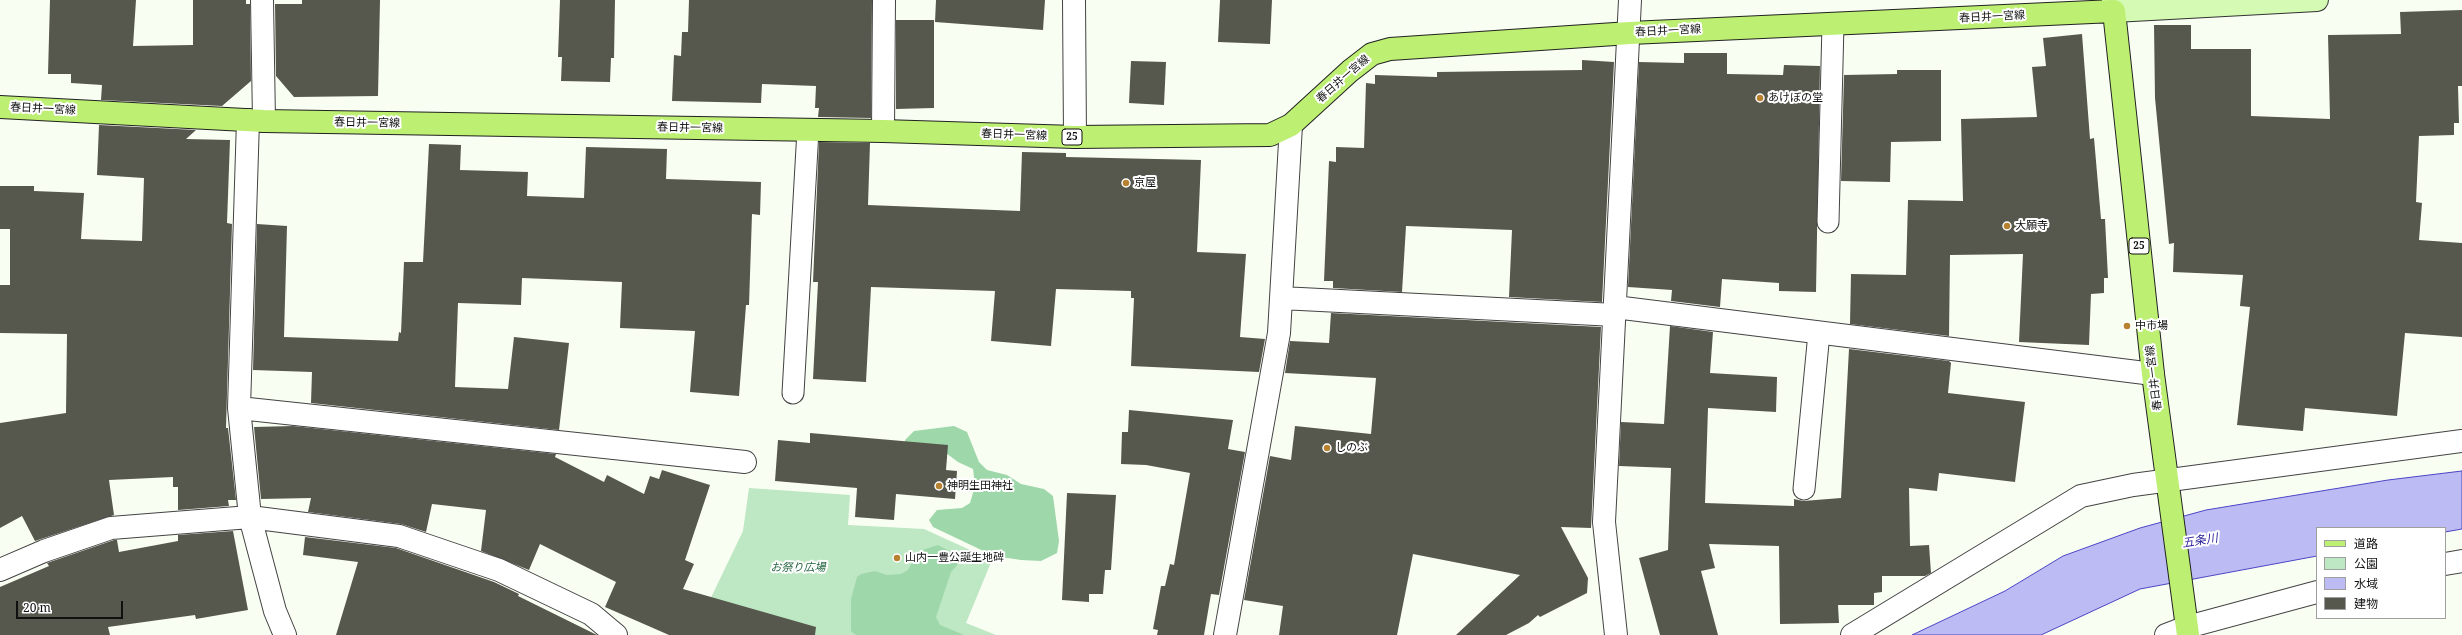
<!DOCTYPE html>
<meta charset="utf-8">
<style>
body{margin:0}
#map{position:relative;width:2462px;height:635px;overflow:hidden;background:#f9fef3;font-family:"Noto Serif","Noto Sans JP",serif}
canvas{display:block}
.legend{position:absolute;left:2316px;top:527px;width:130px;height:92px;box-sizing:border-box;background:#fff;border:1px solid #9f9f9f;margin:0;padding:5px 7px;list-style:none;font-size:12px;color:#101010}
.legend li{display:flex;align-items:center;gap:8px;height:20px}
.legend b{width:20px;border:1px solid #9f9f9f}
.scale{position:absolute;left:16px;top:601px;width:107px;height:18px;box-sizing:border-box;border:2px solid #101010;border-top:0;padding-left:5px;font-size:12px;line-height:14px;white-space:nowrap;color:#101010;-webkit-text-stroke:3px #fff;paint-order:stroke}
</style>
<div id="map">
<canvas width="2462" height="635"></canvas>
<ul class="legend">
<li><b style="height:5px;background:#bdef72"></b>道路</li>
<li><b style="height:11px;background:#bee7c3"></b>公園</li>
<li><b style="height:11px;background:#bcbbf3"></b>水域</li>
<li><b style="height:11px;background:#57584d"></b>建物</li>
</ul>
<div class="scale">20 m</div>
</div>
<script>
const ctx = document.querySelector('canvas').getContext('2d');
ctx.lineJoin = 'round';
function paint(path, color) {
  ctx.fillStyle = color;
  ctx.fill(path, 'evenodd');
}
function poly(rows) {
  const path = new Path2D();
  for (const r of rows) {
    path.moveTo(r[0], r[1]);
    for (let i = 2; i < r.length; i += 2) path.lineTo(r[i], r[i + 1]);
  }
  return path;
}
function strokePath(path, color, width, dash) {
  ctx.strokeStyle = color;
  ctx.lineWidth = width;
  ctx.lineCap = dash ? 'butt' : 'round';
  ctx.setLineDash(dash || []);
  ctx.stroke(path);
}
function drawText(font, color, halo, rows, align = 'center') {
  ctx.font = font + ' "Noto Serif","Noto Sans JP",serif';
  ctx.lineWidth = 4;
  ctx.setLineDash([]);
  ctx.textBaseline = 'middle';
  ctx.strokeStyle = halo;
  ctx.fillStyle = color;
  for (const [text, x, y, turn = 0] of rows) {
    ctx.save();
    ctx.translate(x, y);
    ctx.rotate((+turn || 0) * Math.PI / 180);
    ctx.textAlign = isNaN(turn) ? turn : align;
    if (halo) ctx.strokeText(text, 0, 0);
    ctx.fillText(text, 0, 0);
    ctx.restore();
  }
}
const green = poly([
 [749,488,850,495,848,525,924,529,992,560,966,623,996,635,693,635,743,531]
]);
const forest = poly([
 [954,426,967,432,979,462,987,470,1007,475,1021,484,1044,489,1053,496,1059,541,1057,553,1041,561,1021,560,994,556,933,527,929,520,937,510,962,508,970,503,975,486,973,469,958,462,946,453,905,451,905,440,914,431],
 [938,545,953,553,960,562,951,572,936,617,940,625,964,635,856,635,851,631,851,599,857,577,861,574,875,571,887,575,901,574,908,570,919,551]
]);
const water = poly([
 [2462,471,2462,529,2445,532,2445,528,2317,528,2317,556,2140,589,2041,635,1912,635,2005,591,2063,556,2140,528,2206,510,2388,480,2462,471]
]);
const building = poly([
 [50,0,136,0,133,46,193,45,193,0,246,0,246,4,250,4,251,81,222,106,101,100,102,85,71,83,71,74,48,74],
 [302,0,380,0,378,96,294,97,276,76,275,4,302,4],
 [560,0,615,0,614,58,611,58,610,82,561,81,562,57,558,57],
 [689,0,872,0,871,118,818,117,819,108,815,108,816,86,762,84,761,103,672,101,674,55,681,56,682,32,688,32],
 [936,0,1045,0,1043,30,935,22],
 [1220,0,1272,0,1270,44,1218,42],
 [2462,10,2462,86,2458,86,2459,123,2454,123,2454,135,2419,136,2416,202,2422,203,2419,240,2462,243,2462,337,2405,333,2397,416,2305,408,2303,431,2237,425,2250,307,2240,306,2243,275,2173,272,2174,243,2169,244,2155,98,2154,25,2191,25,2191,49,2251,49,2251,116,2330,119,2328,35,2401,34,2400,12],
 [896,20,934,20,934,108,896,109],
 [2082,34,2090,139,2094,138,2101,219,2105,219,2108,278,2104,278,2104,293,2091,294,2089,345,2019,342,2023,254,1950,255,1949,336,1850,324,1851,274,1906,275,1908,200,1963,201,1961,119,2037,117,2032,67,2046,66,2043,38],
 [1684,53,1727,53,1727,74,1783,75,1784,65,1820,66,1816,292,1779,291,1779,283,1722,279,1720,307,1671,301,1672,290,1628,287,1639,62,1684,63],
 [1582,60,1614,62,1602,302,1509,297,1512,230,1406,226,1402,292,1333,288,1333,281,1324,281,1329,161,1336,162,1336,147,1364,148,1366,83,1375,84,1375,75,1437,77,1437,72,1582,70],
 [1131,61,1166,62,1164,105,1129,103],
 [1897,70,1941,70,1941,141,1891,142,1890,182,1841,181,1844,75,1897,74],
 [99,125,196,130,186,139,230,140,227,223,232,224,226,428,228,428,236,500,228,500,229,506,178,510,178,487,173,487,173,477,109,480,114,515,35,541,22,516,0,528,0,423,66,413,67,334,0,333,0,285,10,285,10,229,0,229,0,186,34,186,34,191,84,193,81,239,142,241,144,178,97,175],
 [819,142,870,143,868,205,1020,211,1022,152,1066,153,1066,157,1201,160,1197,252,1246,254,1240,337,1265,339,1259,372,1131,366,1134,298,1131,298,1131,291,1056,289,1051,346,991,341,995,291,871,287,866,382,813,379,818,282,813,282],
 [429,144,461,145,460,170,528,172,527,196,584,198,586,147,667,149,666,179,761,182,760,215,752,214,749,305,746,305,739,396,690,392,695,331,620,328,622,282,522,278,521,305,458,303,455,387,508,389,514,337,569,343,559,430,311,403,312,372,253,370,257,224,287,226,284,337,398,341,399,332,401,333,404,262,423,262],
 [1331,313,1601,327,1591,528,1561,527,1588,578,1587,593,1540,617,1538,615,1529,623,1506,635,1456,635,1520,575,1413,554,1397,635,1279,635,1283,606,1244,600,1270,456,1291,460,1295,426,1371,434,1376,378,1285,373,1290,341,1329,343],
 [1670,326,1713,332,1710,373,1777,377,1776,412,1708,408,1705,503,1794,506,1794,499,1803,501,1841,498,1849,349,1949,361,1951,363,1948,393,2025,402,2015,482,1939,473,1937,491,1909,488,1910,546,1929,545,1931,573,1925,576,1882,576,1882,592,1874,593,1874,605,1838,605,1839,623,1780,624,1779,546,1709,544,1715,568,1701,571,1718,635,1660,635,1639,558,1668,550,1671,468,1619,466,1621,422,1664,424],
 [1129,410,1233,420,1228,449,1245,452,1219,595,1211,594,1204,635,1157,635,1158,630,1153,629,1161,586,1165,586,1170,564,1174,565,1190,473,1146,465,1121,464,1122,432,1128,432],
 [293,426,556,454,555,457,604,482,607,475,644,494,650,476,659,479,662,470,710,485,685,560,694,564,683,589,816,627,815,635,669,635,605,607,616,582,540,544,529,570,481,551,486,510,432,504,426,532,401,524,308,512,311,498,261,499,254,427],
 [810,433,948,445,946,470,957,471,955,499,896,494,894,520,855,517,857,488,775,481,778,440,810,443],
 [1067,493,1116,495,1111,570,1105,570,1103,594,1089,594,1089,602,1062,600],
 [233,531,248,610,196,619,195,615,108,627,110,635,0,635,0,587,49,566,47,563,114,540,117,540,119,552,178,541,178,535],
 [305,537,396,548,494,582,519,594,518,596,597,635,336,635,358,562,303,555]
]);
const lane = poly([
 [1828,222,1833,24],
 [793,393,808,130],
 [1804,489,1819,333]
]);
const street = poly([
 [262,0,264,121],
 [1074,0,1075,137],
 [248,120,239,408,250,517,275,611,285,635],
 [883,131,884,0],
 [1281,298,1615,315],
 [1615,307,2153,374],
 [239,408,745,462],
 [2445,564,2462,561],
 [0,570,44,551,111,528,250,517,399,536,499,570,591,614,616,635],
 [1225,635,1279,333,1291,125],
 [1616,635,1604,522,1630,0],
 [1852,635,2081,496,2133,485,2462,441],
 [2166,635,2187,627,2317,592]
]);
const secondary = poly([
 [2113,0,2114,11,2317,0]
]);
const primary = poly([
 [0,107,264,121,883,131,1075,137,1270,135,1291,125,1350,71,1372,54,1390,49,1630,33,2114,11,2153,374,2188,635]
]);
const markers = [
 [1760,98,4,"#b78130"],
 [1126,183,4,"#b78130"],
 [2007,226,4,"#b78130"],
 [2127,326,4,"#b78130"],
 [1327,448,4,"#b78130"],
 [939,486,4,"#b78130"],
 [897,558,4,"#b78130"]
];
const shields = [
 [1072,137,20],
 [2139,246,20]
];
const shieldNames = [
 ["25",1072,137],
 ["25",2139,246]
];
const streetNames = [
 ["春日井一宮線",1992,17,-3],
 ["春日井一宮線",1668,31,-3],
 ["春日井一宮線",1343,79,-41],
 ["春日井一宮線",43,109,3],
 ["春日井一宮線",367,123,1],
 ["春日井一宮線",690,128,1],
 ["春日井一宮線",1014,135,2],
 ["春日井一宮線",2154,378,-97]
];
const poiNames = [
 ["あけぼの堂",1768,98],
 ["京屋",1134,183],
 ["大願寺",2015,226],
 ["中市場",2135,326],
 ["しのぶ",1335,448],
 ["神明生田神社",947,486],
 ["山内一豊公誕生地碑",905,558]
];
const parkNames = [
 ["お祭り広場",798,568]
];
const waterNames = [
 ["五条川",2200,541,-9]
];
paint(green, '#bee7c3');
paint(forest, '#9ed7a9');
paint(water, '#bcbbf3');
strokePath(water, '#4c46c5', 1);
paint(building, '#57584d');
strokePath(lane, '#434343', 23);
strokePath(street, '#434343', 24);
strokePath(secondary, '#323232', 24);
strokePath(primary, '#212121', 24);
strokePath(lane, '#fff', 21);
strokePath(street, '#fff', 22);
strokePath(secondary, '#d4fab3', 22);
strokePath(primary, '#bdef72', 22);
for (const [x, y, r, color] of markers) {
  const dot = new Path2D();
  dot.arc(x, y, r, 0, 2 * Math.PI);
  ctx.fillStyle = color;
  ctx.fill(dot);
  strokePath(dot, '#fff', 1.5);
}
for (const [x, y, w] of shields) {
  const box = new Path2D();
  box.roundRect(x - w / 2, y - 8, w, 16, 3);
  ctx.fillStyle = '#fff';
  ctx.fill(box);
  strokePath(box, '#101010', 1);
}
drawText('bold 10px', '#101010', null, shieldNames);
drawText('11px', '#101010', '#fff', streetNames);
drawText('11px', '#101010', '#fff', poiNames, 'left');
drawText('italic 11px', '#236440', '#fff', parkNames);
drawText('italic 12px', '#2a209a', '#fff', waterNames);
</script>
